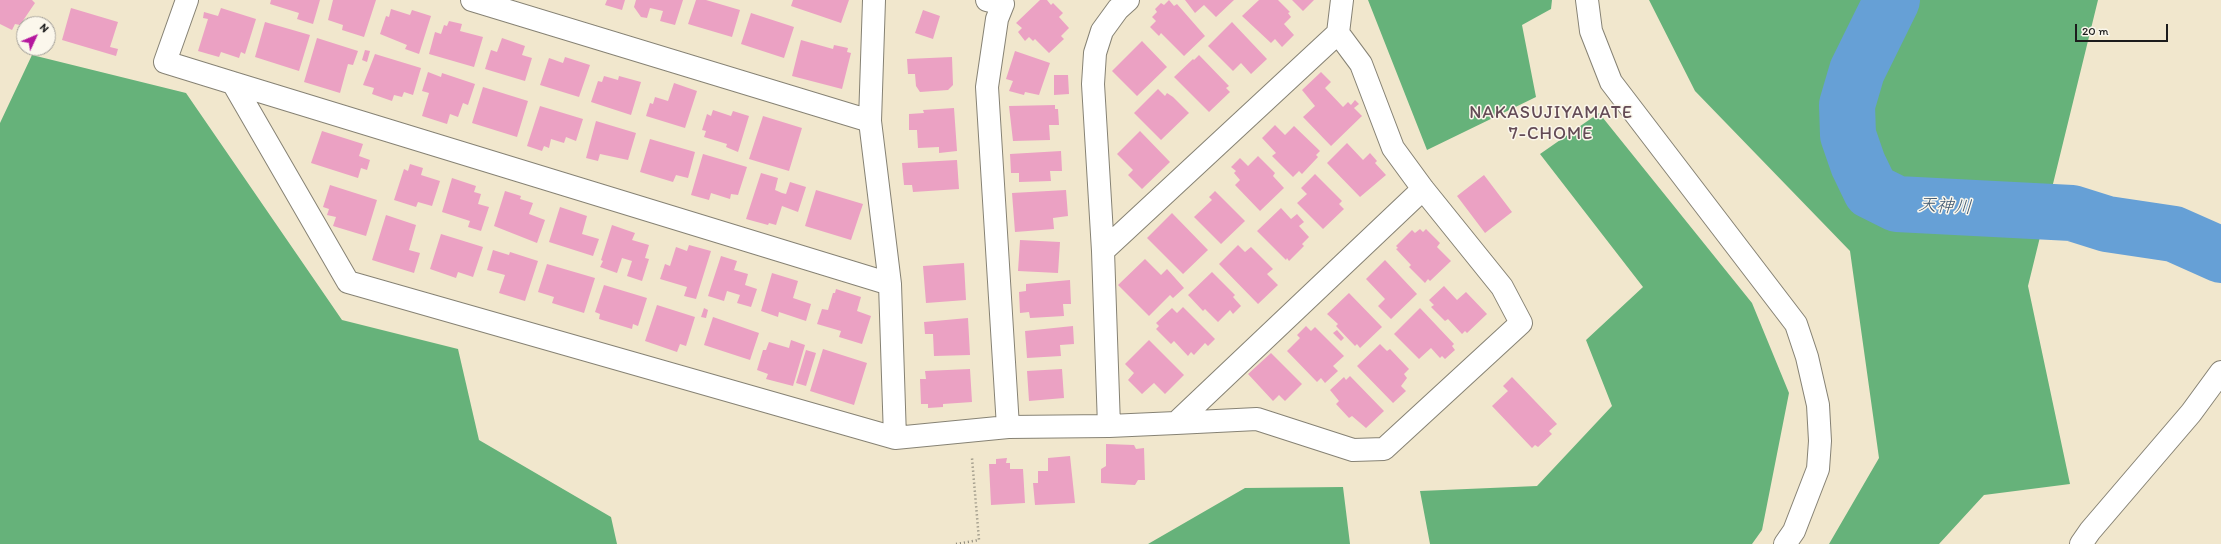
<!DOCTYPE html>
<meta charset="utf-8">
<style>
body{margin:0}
#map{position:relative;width:2221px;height:544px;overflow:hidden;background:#f1e7cd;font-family:Itim,sans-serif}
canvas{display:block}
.north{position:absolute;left:16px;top:16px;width:40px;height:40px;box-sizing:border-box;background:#fbf7ec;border:1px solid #a29f99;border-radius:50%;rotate:46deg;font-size:11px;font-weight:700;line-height:16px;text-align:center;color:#1c1c1c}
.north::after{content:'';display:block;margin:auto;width:14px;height:18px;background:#b5179e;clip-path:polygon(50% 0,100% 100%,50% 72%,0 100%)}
.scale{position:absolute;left:2075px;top:24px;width:93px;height:18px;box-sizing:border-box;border:2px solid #1c1c1c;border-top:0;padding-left:5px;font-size:12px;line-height:14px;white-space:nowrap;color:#1c1c1c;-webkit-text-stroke:3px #fbf7ec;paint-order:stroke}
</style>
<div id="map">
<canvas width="2221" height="544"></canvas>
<div class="north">N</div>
<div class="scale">20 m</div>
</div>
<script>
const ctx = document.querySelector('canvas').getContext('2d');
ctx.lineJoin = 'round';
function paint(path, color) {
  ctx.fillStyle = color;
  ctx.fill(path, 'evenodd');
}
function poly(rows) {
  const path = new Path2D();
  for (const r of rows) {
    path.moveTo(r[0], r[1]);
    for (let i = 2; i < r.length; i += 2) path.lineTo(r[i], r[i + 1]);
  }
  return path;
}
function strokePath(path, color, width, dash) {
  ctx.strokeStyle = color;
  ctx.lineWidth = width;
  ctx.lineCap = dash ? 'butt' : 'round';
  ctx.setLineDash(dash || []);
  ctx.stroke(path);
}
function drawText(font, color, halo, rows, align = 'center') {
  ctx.font = font + ' Itim,"Klee One",sans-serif';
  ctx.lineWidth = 3;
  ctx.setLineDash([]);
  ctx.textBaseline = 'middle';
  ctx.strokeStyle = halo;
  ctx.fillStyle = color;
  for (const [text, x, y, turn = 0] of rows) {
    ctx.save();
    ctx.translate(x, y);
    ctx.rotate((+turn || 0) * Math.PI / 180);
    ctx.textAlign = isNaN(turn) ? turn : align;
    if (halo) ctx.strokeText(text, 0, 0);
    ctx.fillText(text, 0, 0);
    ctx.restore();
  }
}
const forest = poly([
 [1368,0,1552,0,1551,9,1522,25,1536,97,1427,150],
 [1649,0,2098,0,2028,286,2070,484,1984,495,1939,544,1829,544,1879,458,1850,251,1695,91],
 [32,55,186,93,342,320,458,349,479,440,611,517,617,544,0,544,0,123],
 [1599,113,1752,303,1789,393,1762,530,1752,544,1430,544,1420,491,1537,486,1612,406,1586,340,1643,287,1540,154],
 [1343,487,1350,544,1148,544,1245,488]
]);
const river = poly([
 [1892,0,1857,71,1847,105,1848,135,1858,164,1871,191,1897,204,2072,213,2107,224,2174,234,2221,255]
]);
const building = poly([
 [0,0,32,0,35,3,20,25,15,24,12,30,0,24],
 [271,0,320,0,313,24,297,19,299,13,270,4],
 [333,0,376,0,364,37,342,30,343,25,328,20],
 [607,0,625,0,622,10,605,5],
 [636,0,683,0,675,25,660,21,663,11,650,8,647,18,641,17,634,7],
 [696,0,706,0,740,10,732,37,688,24],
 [793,0,849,0,841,23,791,6],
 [1040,0,1047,0,1051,5,1053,3,1063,13,1059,17,1069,28,1061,36,1064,39,1049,53,1035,39,1033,41,1029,37,1025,41,1018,32,1022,28,1016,23],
 [1169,0,1174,6,1177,4,1205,36,1184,56,1161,33,1159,36,1150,27,1156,21,1152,17,1157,12,1155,9,1161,3,1164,5],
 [1185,0,1234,0,1216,17,1204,5,1195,13],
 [1259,0,1278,0,1290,12,1288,13,1291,17,1284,24,1294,35,1282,47,1275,39,1271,43,1242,16],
 [1292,0,1314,0,1303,11],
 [71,8,118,22,110,47,118,49,116,56,62,40],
 [221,8,256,19,245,54,241,52,239,58,221,52,219,57,198,51,208,19,203,18,204,12,218,16],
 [391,9,410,15,412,10,431,16,419,54,405,49,407,45,380,34,386,16,389,17],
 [923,10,940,16,933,39,915,33],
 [751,13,794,27,784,58,741,44],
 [449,21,462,24,460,31,483,37,474,67,429,54,435,32,441,34,444,25,447,26],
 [265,22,310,35,299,71,255,57],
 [1232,22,1267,59,1251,74,1241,63,1233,71,1208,46],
 [317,38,358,51,353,65,348,64,340,93,304,82],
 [502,38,525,46,522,55,532,58,525,81,485,69,491,50,497,52],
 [801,40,833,49,834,45,848,48,847,52,851,53,842,89,792,76],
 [1142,41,1167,67,1137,96,1112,71],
 [365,50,370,51,367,62,362,60],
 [1015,51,1050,63,1039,95,1025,92,1024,95,1009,91,1013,81,1006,79],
 [375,54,421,68,413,95,404,92,402,97,394,95,392,101,372,94,374,88,363,85],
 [1199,55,1229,86,1226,88,1230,92,1209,112,1174,77,1193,59,1194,60],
 [565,57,590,65,579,97,540,85,549,58,563,63],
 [952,57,953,85,948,90,920,92,916,86,915,74,908,74,907,59],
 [428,72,441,77,442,73,475,84,468,105,463,103,458,117,450,114,447,124,422,116,429,93,422,91],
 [1321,72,1331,82,1325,88,1343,107,1348,102,1351,105,1355,100,1359,104,1354,108,1362,116,1331,146,1303,117,1315,106,1302,90],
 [1054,75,1068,75,1069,94,1054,95],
 [604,76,618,80,619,76,641,82,631,115,591,102,598,81,602,82],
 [674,83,697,91,685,128,646,116,650,103,653,104,655,97,668,101],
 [483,87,528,101,517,137,472,123],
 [1158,89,1165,96,1167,93,1173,97,1189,113,1161,140,1134,113],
 [1055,105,1055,109,1058,109,1059,125,1049,125,1050,140,1013,141,1009,106],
 [540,106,583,119,576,141,566,137,564,143,551,139,549,148,544,146,542,151,527,146],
 [954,108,957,151,939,153,939,147,918,148,917,130,909,130,909,114,924,113,923,110],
 [713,110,731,116,733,111,749,116,738,152,726,147,727,144,704,137,706,131,702,130,707,114,711,116],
 [763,116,802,128,789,171,749,159],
 [596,121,636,133,628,160,600,154,598,161,586,158],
 [1275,125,1285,135,1294,126,1320,151,1316,155,1318,157,1302,174,1299,171,1293,177,1272,156,1276,153,1262,138],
 [322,131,363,144,359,156,370,160,367,170,361,168,358,178,311,163],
 [1140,131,1170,162,1142,189,1128,175,1133,170,1117,154],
 [650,139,695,152,688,178,676,175,673,182,640,172],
 [1347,143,1363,160,1370,153,1377,161,1375,163,1386,175,1360,197,1327,163],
 [1061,151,1062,171,1050,171,1051,181,1019,182,1019,173,1011,173,1010,154],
 [703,154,747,167,738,195,731,194,730,199,711,193,709,200,691,195],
 [1258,156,1275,173,1273,176,1284,188,1260,211,1235,185,1240,180,1234,173,1236,171,1231,167,1240,158,1248,166],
 [957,160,959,189,913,192,912,185,904,185,902,163],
 [410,164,423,168,421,175,440,181,432,206,418,202,416,207,394,200,404,169,408,171],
 [761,173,778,178,775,190,782,193,786,194,790,182,806,187,798,212,782,206,776,225,769,223,768,225,746,219],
 [1315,174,1342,201,1339,204,1344,209,1323,229,1297,203,1307,194,1301,188],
 [1484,175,1512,212,1485,233,1457,196],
 [452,178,476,186,474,192,481,194,478,204,489,207,481,231,468,227,470,221,442,212],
 [330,185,377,200,366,236,333,226,336,217,327,215,329,209,323,207],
 [816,190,863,204,851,240,805,226],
 [1066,190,1068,216,1053,218,1054,229,1015,232,1012,193],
 [505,191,521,196,520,199,533,203,529,214,545,220,537,243,494,226],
 [1215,191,1245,221,1221,244,1194,217,1212,200,1209,197],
 [560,207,587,216,582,234,599,239,593,256,549,242],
 [1281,208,1291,219,1297,214,1304,222,1299,226,1309,237,1302,244,1304,246,1289,261,1287,258,1286,260,1257,231],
 [1172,213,1208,250,1183,274,1147,238],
 [386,215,416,225,409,250,420,253,414,273,372,260],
 [612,225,635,233,632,240,649,245,645,258,649,259,642,281,627,276,632,261,622,258,617,273,600,267,603,261,601,260],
 [1420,229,1423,232,1426,229,1440,243,1437,247,1451,261,1430,281,1428,279,1425,283,1409,267,1411,265,1396,249,1398,248,1396,246,1412,230,1415,233],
 [441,234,483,247,473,277,458,272,456,278,430,269],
 [1020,240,1060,242,1058,273,1018,271],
 [689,245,711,251,696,299,684,296,687,287,660,279,665,264,670,266,676,247,687,251],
 [1238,245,1245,252,1251,247,1273,269,1267,274,1278,285,1258,304,1219,264],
 [493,250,509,255,510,252,538,261,525,301,499,293,505,275,487,270],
 [721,256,737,261,734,270,748,274,745,285,757,289,751,307,737,303,740,295,727,291,724,301,708,296],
 [1145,259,1161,275,1167,269,1184,288,1173,298,1170,295,1149,316,1118,285],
 [1385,260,1417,294,1391,319,1378,306,1385,299,1366,279],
 [964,263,966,300,926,303,923,266],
 [547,264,595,278,584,313,552,303,554,297,538,292],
 [1212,272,1235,295,1233,297,1241,306,1233,314,1230,310,1218,322,1205,309,1203,311,1188,295],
 [772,273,798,281,793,298,811,304,806,321,779,312,778,317,761,311],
 [1070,280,1071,304,1063,304,1064,316,1030,318,1029,312,1020,313,1019,292,1026,291,1026,284],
 [604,285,647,298,638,326,633,324,632,329,599,319,600,314,595,312],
 [1444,286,1457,300,1466,292,1487,314,1467,333,1465,331,1462,334,1448,319,1445,321,1431,307,1434,305,1429,300],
 [836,289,861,297,857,311,871,316,862,344,839,337,841,331,817,324,822,309,828,310,833,293,835,293],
 [1349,293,1382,327,1360,348,1357,344,1355,346,1336,326,1338,324,1327,314],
 [657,305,695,317,686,346,680,344,677,352,645,341],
 [1183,307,1215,339,1208,346,1205,343,1194,355,1191,352,1188,356,1174,341,1171,344,1156,329,1159,326,1156,323,1172,308,1177,313],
 [704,308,708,310,706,318,701,317],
 [1420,308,1454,344,1452,346,1455,350,1445,359,1442,356,1440,358,1431,348,1419,359,1394,334],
 [713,317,759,333,750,360,704,345],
 [968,318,970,355,934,356,933,334,925,334,924,322],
 [1073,326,1074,344,1060,345,1061,356,1027,358,1025,331],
 [1306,326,1311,331,1315,327,1344,356,1333,366,1338,371,1325,383,1321,378,1317,382,1287,351,1300,338,1297,335],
 [1337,330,1344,338,1341,341,1333,333],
 [791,340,805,345,793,386,766,379,768,374,757,370,763,350,766,350,769,342,789,348],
 [1149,340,1184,375,1165,394,1154,383,1142,394,1128,380,1134,373,1125,364],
 [1380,344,1387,351,1390,349,1409,369,1404,374,1407,378,1401,386,1406,391,1393,403,1357,366],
 [823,349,867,363,854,405,810,391],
 [806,350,816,353,806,386,796,383],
 [1271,353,1302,384,1285,401,1279,395,1273,401,1248,374],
 [970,369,972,402,943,404,943,407,928,408,928,404,921,404,920,379,926,379,925,371],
 [1062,369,1064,398,1029,401,1027,371],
 [1350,376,1384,411,1366,428,1352,416,1349,418,1336,404,1339,401,1330,390,1344,377,1346,380],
 [1512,377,1557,424,1549,431,1552,434,1538,447,1535,445,1532,448,1492,406,1508,391,1503,386],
 [1106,444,1134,445,1136,449,1144,448,1145,480,1138,480,1135,485,1101,483,1101,469,1106,466],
 [1070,456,1075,503,1035,505,1033,483,1038,483,1038,471,1048,471,1048,458],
 [1007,458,1006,463,1010,463,1010,469,1023,469,1025,503,991,505,989,464,996,464,996,459]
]);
const path = poly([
 [956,544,979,540,972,458]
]);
const minor = poly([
 [187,0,165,62,233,83,348,282,895,438,1008,427],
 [472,0,870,121,874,0],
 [987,0,1003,4,997,19,987,87,1008,427,1109,426,1176,423,1423,189],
 [1587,0,1591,31,1611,82,1796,324,1807,357,1818,405,1820,441,1818,469,1794,531,1785,544],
 [233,83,890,284],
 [870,121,890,284,895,438],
 [1103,251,1338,33],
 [1176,423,1257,419,1353,450,1384,449,1521,323,1502,287,1423,189,1393,148,1361,64,1338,33,1342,0],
 [1109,426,1103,251,1093,84,1095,53,1102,31,1118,9,1128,0],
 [2081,544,2090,531,2191,413,2221,372]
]);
const neighbourhoodNames = [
 ["NAKASUJIYAMATE",1551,113],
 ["7-CHOME",1551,134]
];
const waterNames = [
 ["天神川",1945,207,3]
];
paint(forest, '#66b27a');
strokePath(river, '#66a0d6', 56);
paint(building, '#eba1c3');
strokePath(minor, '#868274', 24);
strokePath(path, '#868274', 2.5, [1, 3]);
strokePath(minor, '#fff', 22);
ctx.letterSpacing = '1px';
drawText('18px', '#644b56', '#fbf7ec', neighbourhoodNames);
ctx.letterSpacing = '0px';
drawText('italic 18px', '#3d5770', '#fbf7ec', waterNames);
</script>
